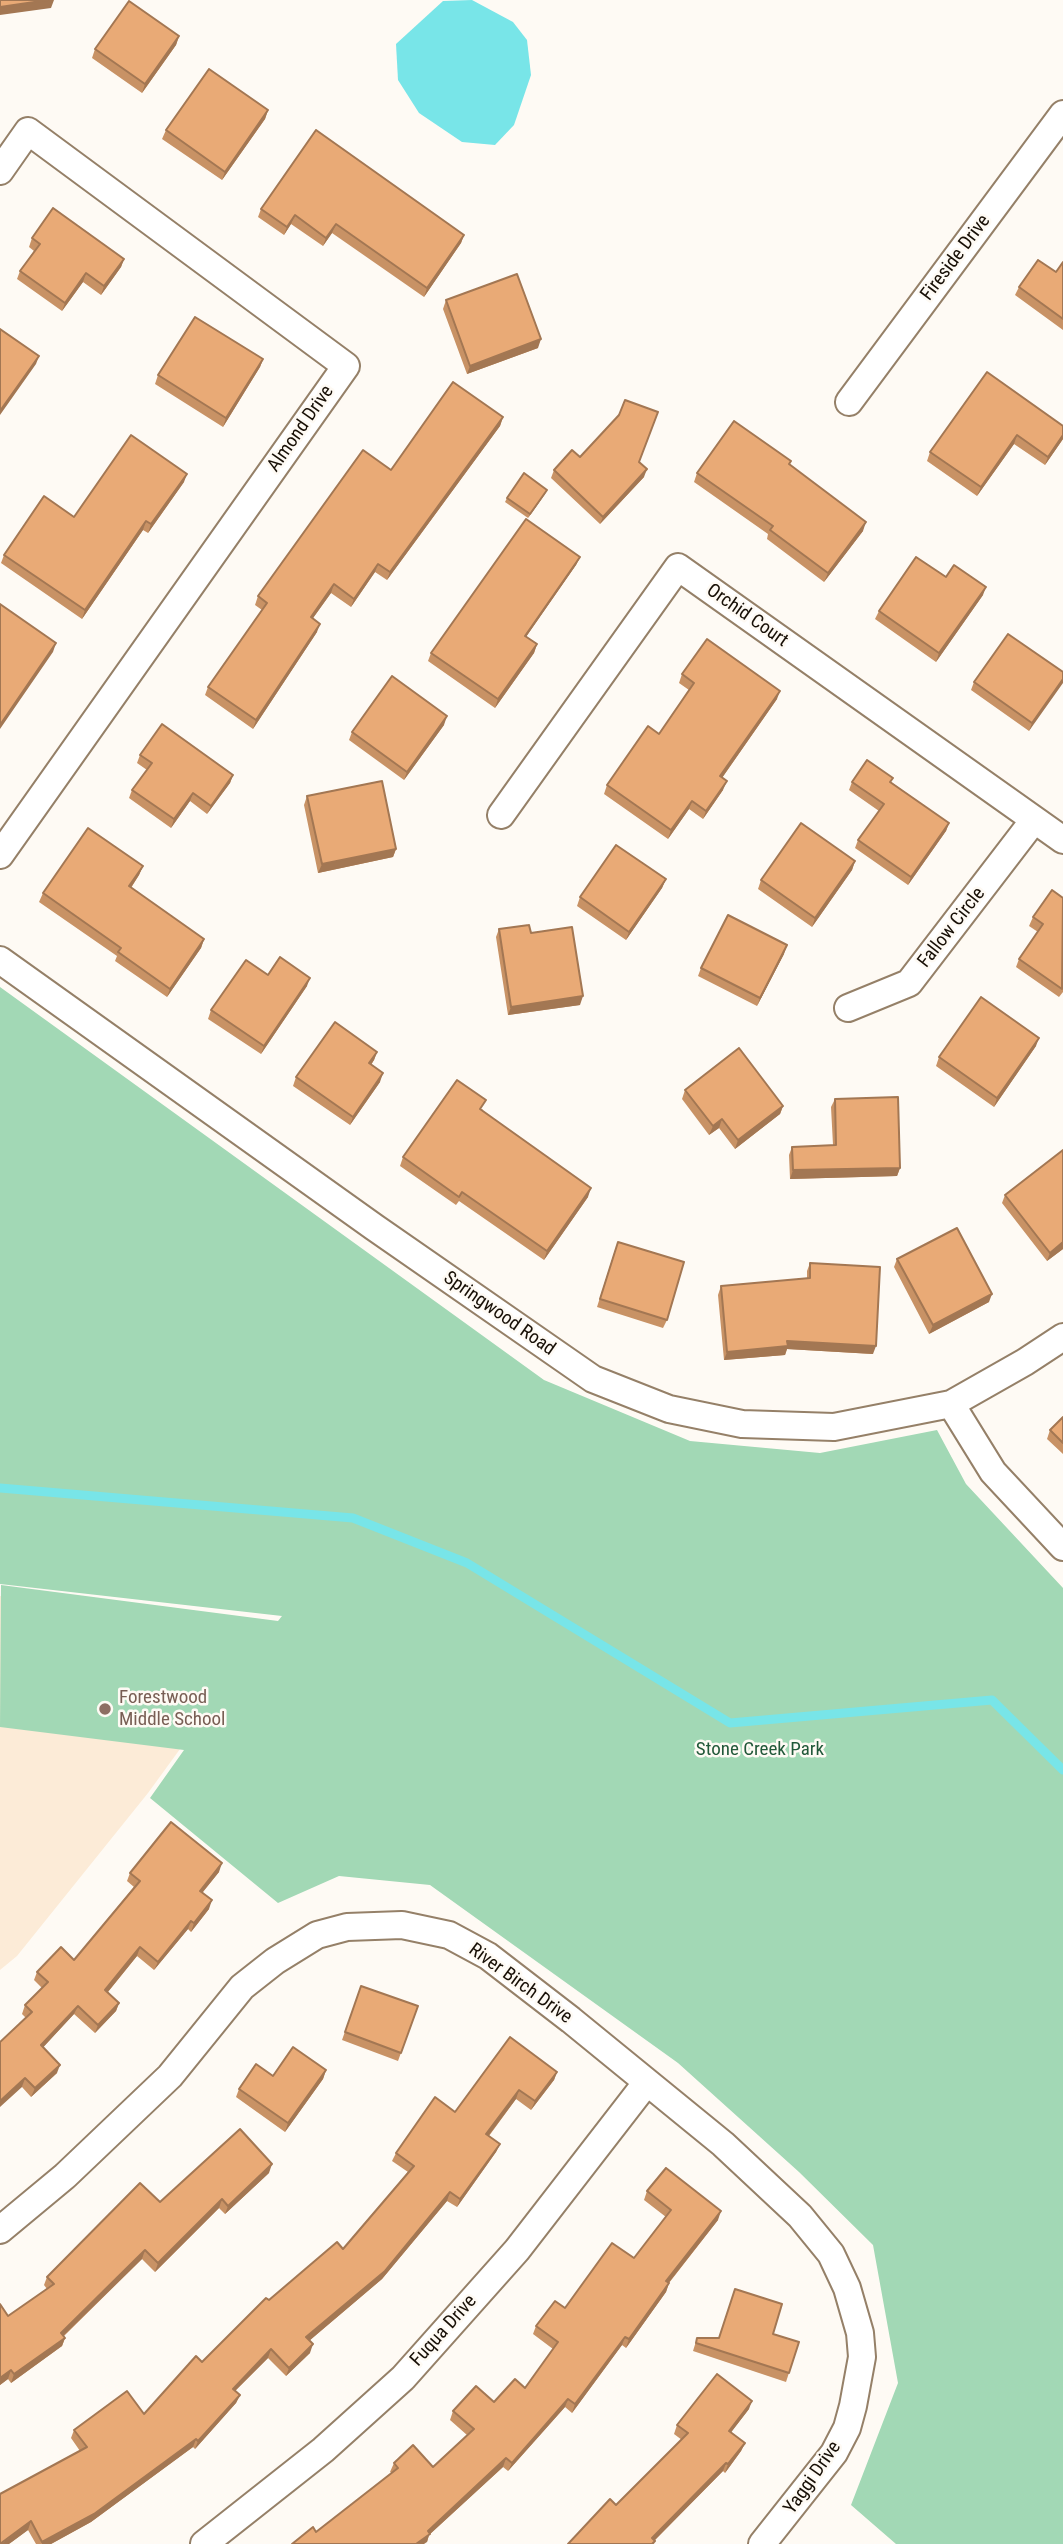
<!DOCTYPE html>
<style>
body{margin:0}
canvas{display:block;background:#fefaf4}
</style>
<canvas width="1063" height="2544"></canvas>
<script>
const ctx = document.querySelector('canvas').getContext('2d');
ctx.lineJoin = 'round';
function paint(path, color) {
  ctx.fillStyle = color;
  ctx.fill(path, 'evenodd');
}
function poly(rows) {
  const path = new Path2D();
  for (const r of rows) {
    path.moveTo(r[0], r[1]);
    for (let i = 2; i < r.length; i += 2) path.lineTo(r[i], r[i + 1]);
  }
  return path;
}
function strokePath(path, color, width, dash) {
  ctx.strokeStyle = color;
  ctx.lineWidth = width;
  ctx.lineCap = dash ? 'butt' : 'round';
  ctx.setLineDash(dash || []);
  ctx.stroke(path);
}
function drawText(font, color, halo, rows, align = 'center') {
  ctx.font = font + ' "Roboto Condensed",sans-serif';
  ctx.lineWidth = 5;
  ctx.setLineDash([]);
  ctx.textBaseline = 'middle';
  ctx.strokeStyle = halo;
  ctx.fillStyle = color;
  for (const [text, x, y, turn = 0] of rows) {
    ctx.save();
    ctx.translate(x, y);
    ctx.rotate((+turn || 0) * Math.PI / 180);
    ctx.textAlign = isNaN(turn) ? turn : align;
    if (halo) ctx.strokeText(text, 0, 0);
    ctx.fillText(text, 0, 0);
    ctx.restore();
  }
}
const built = poly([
 [0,1596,271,1624,148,1793,17,1956,0,1970]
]);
const green = poly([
 [0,987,544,1380,690,1441,820,1453,937,1430,966,1484,1063,1588,1063,2544,896,2544,851,2505,898,2383,873,2245,799,2172,678,2063,430,1885,339,1876,278,1903,150,1798,184,1750,0,1727,1,1585,278,1621,282,1616,0,1584]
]);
const water = poly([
 [472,0,513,22,527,40,531,75,514,125,495,145,462,142,419,113,398,80,396,44,443,1]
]);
const stream = poly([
 [0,1488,353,1518,467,1563,730,1723,992,1700,1063,1770]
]);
const street = poly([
 [0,171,28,131,346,366,0,855],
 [849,402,1063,114],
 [501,815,678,567,1063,840],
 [0,960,374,1227,593,1379,669,1409,742,1424,834,1427,951,1404,1025,1362,1063,1337],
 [848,1008,909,983,1034,820],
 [951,1404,993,1472,1063,1547],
 [0,2230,65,2176,170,2076,242,1987,275,1961,317,1935,347,1927,402,1925,449,1935,488,1956,571,2020,723,2144,800,2216,831,2254,847,2288,860,2333,862,2357,853,2406,847,2428,834,2453,762,2544],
 [204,2544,323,2450,403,2378,517,2250,647,2082]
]);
const wall = poly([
 [179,36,176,45,142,93,92,58,95,49],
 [268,110,265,119,222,180,162,139,166,130],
 [261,209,464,235,461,243,424,297,332,233,323,246,291,224,284,235,258,217],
 [32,238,124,259,121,267,101,295,83,282,62,311,17,279,20,271,34,251,29,247],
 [1063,262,1063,330,1015,295,1019,287,1056,272],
 [446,300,538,348,467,374,443,309],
 [263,359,260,367,223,427,155,384,158,375],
 [503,417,500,426,387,580,375,572,351,607,331,593,313,618,317,632,253,729,205,695,208,687,262,610,255,605,258,596,391,470],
 [1063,426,1063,439,1045,465,1014,444,977,496,927,461,930,452],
 [580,457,640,462,644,477,600,524,551,478,554,470],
 [791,461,790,464,863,531,824,582,767,539,768,534,694,482,697,473],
 [184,482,148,533,143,530,82,619,1,563,4,555,74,517],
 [545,494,528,518,505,502,507,498],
 [580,557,576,565,526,637,537,644,534,653,495,708,428,661,431,653],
 [946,577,983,595,936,662,875,619,879,611],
 [1063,672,1029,731,971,690,974,682],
 [682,674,777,699,722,778,723,790,703,819,689,809,668,839,604,794,607,785,659,734,689,690,679,683],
 [444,725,404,780,349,740,352,732],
 [140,755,233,775,230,783,207,814,190,801,171,828,129,798,132,790,147,770,137,763],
 [893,778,891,782,949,823,946,831,908,885,855,848,858,840,879,811,849,790,852,782],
 [307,796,396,849,393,857,318,873,304,805],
 [855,861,852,870,812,927,758,889,761,880],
 [143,866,139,875,131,888,204,939,201,948,167,997,115,961,117,956,39,902,43,893],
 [666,879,662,888,626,940,577,906,580,897],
 [1063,898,1063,992,1059,997,1016,967,1019,959,1038,932,1029,926,1033,917],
 [499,929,531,933,580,1005,508,1015,496,937],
 [784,954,757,1006,698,976,701,968],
 [268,975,307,986,261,1054,208,1019,211,1010],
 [1036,1046,994,1107,936,1066,939,1057],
 [377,1052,374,1060,371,1065,380,1082,350,1125,293,1086,296,1077],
 [685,1090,783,1106,780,1114,735,1149,719,1128,709,1135,682,1099],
 [835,1099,900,1168,897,1176,790,1179,789,1155,792,1147,833,1145,831,1107],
 [483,1109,482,1111,588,1197,544,1260,459,1201,456,1205,400,1166,403,1157],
 [1063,1150,1063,1249,1047,1261,1002,1203,1005,1195],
 [615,1250,667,1320,663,1328,597,1307],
 [897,1259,989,1302,929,1334,894,1267],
 [810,1263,873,1354,787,1349,785,1355,724,1360,718,1295,721,1286,807,1279,807,1271],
 [1063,1417,1063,1454,1047,1439,1050,1430],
 [219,1872,203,1892,209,1909,191,1932,188,1929,154,1970,137,1956,108,1992,119,2003,116,2011,95,2033,74,2014,43,2047,57,2073,31,2097,22,2087,26,2018,22,2014,25,2005,42,1988,34,1980,37,1972,74,1960,134,1887,127,1881,130,1873],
 [361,1986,418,2006,398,2061,342,2040],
 [326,2070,323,2079,285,2132,236,2097,239,2089,273,2076],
 [557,2072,554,2080,531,2110,516,2099,489,2136,500,2144,496,2152,457,2207,447,2201,382,2279,309,2341,310,2353,286,2376,268,2358,235,2391,240,2395,236,2403,195,2449,193,2447,91,2522,51,2544,36,2544,28,2530,9,2544,80,2451,71,2438,74,2430,144,2414,202,2362,269,2300,343,2249,408,2172,392,2161,396,2153,455,2112],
 [269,2173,225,2214,219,2208,155,2272,142,2259,64,2336,65,2338,62,2346,11,2383,8,2379,0,2385,0,2304,8,2316,47,2289,44,2285,47,2277,160,2202],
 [647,2191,718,2220,669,2283,666,2292,626,2348,622,2345,572,2413,565,2407,508,2471,503,2467,429,2535,427,2542,316,2532,392,2473,390,2472,394,2463,433,2467,467,2435,450,2420,453,2411,494,2402,525,2388,553,2349,533,2334,536,2326,565,2308,634,2258,666,2217,644,2200],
 [773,2334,799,2342,786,2382,693,2351,697,2338,719,2338],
 [749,2409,731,2432,745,2443,741,2451,725,2473,723,2471,655,2540,654,2544,568,2544,616,2505,682,2440,674,2434,677,2425]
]);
const shadedWall = poly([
 [48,0,54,0,51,8,0,15,0,7],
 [179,36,176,45,142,93,145,84],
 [268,110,265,119,222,180,225,172],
 [295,215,291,224,284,235,287,227],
 [336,224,332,233,323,246,326,238],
 [464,235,461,243,424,297,427,288],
 [124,259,121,267,101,295,104,286],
 [86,273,83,282,62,311,65,303],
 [541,339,538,348,467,374,470,366],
 [39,356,36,364,0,415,0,411],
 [263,359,260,367,223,427,226,418],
 [503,417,500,426,387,580,390,572],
 [1017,435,1014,444,977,496,981,487],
 [1063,435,1063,439,1045,465,1048,457],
 [647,469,644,477,600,524,603,517],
 [187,474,184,482,148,533,151,524],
 [547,490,545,494,528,518,530,514],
 [146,521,143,530,82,619,85,610],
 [866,522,863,531,824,582,828,573],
 [580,557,576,565,521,644,525,636],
 [378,564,375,572,351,607,354,599],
 [334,584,331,593,308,625,311,617],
 [986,587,983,595,936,662,939,653],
 [320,624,317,632,253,729,256,720],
 [56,643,53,652,0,729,0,725],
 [537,644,534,653,495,708,498,699],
 [1063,679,1063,683,1029,731,1032,723],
 [780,691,777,699,717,785,720,776],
 [447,716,444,725,404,780,407,772],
 [233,775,230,783,207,814,211,806],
 [727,781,723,790,703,819,706,811],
 [193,793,190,801,171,828,174,819],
 [692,801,689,809,668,839,671,830],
 [949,823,946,831,908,885,911,877],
 [396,849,393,857,318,873,322,864],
 [855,861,852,870,812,927,815,918],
 [143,866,139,875,126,895,129,886],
 [666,879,662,888,626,940,629,932],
 [204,939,201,948,167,997,170,989],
 [787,945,784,954,757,1006,760,998],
 [310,978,307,986,261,1054,264,1046],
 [583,996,580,1005,508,1015,511,1007],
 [1039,1038,1036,1046,994,1107,997,1098],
 [377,1052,374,1060,366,1072,369,1063],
 [383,1073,380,1082,350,1125,353,1117],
 [783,1106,780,1114,735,1149,738,1140],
 [722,1119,719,1128,709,1135,713,1126],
 [900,1168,897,1176,790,1179,793,1170],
 [591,1188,588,1197,544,1260,547,1251],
 [1063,1242,1063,1249,1047,1261,1050,1253],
 [992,1294,989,1302,929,1334,933,1325],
 [787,1341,876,1346,873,1354,787,1349,785,1355,724,1360,727,1352],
 [222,1863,219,1872,197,1899,200,1891],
 [212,1900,209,1909,191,1932,194,1923],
 [191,1921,188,1929,154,1970,158,1962],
 [140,1947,137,1956,102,1999,105,1990],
 [119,2003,116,2011,95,2033,98,2025],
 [78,2006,74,2014,38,2053,41,2045],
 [60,2065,57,2073,31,2097,35,2088],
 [326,2070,323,2079,285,2132,288,2123],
 [557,2072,554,2080,531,2110,535,2101],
 [25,2078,22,2087,0,2107,0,2101],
 [519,2090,516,2099,483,2143,486,2134],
 [500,2144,496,2152,457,2207,460,2199],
 [272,2164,269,2173,225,2214,228,2206],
 [450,2192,447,2201,382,2279,303,2346,306,2337],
 [222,2199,219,2208,155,2272,158,2263],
 [721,2211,718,2220,663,2290,666,2281],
 [145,2250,142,2259,58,2341,61,2333],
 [669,2283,666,2292,626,2348,629,2339],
 [625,2337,622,2345,572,2413,575,2404],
 [65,2338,62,2346,11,2383,14,2374],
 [313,2344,310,2353,286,2376,289,2368],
 [271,2349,268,2358,229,2397,233,2389],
 [11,2370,8,2379,0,2385,0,2378],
 [240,2395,236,2403,195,2449,198,2441],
 [568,2399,565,2407,508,2471,512,2463],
 [752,2401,749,2409,726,2439,729,2431],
 [196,2439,193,2447,91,2522,51,2544,42,2544,42,2542],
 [745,2443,741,2451,725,2473,728,2464],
 [506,2458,503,2467,429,2535,427,2542,424,2544,416,2544,428,2531],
 [726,2463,723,2471,651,2544,652,2538],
 [31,2521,28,2530,9,2544,1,2544]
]);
const building = poly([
 [0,0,48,0,0,7,0,0],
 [129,1,179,36,145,84,95,49,129,1],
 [209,69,268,110,225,172,166,130,209,69],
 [316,130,464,235,427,288,336,224,326,238,295,215,287,227,261,209,316,130],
 [53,208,124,259,104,286,86,273,65,303,20,271,40,244,32,238,53,208],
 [1038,260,1056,272,1063,262,1063,319,1019,287,1038,260],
 [517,274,541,339,470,366,446,300,517,274],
 [195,317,263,359,226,418,158,375,195,317],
 [0,329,39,356,0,411,0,329],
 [987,372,1063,426,1063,435,1048,457,1017,435,981,487,930,452,987,372],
 [453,382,503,417,390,572,378,564,354,599,334,584,311,617,320,624,256,720,208,687,267,603,258,596,363,450,391,470,453,382],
 [625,400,658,412,639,462,647,469,603,517,554,470,572,450,580,457,619,415,625,400],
 [734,421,791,461,789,464,866,522,828,573,770,530,773,526,697,473,734,421],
 [131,435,187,474,151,524,146,521,85,610,4,555,44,496,74,517,131,435],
 [524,473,547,490,530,514,507,498,524,473],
 [526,519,580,557,525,636,537,644,498,699,431,653,526,519],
 [916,557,946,577,954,565,986,587,939,653,879,611,916,557],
 [0,604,56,643,0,725,0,604],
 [1008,634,1063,672,1063,679,1032,723,974,682,1008,634],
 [707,639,780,691,720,776,727,781,706,811,692,801,671,830,607,785,648,726,659,734,694,683,682,674,707,639],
 [392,676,447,716,407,772,352,732,392,676],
 [162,724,233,775,211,806,193,793,174,819,132,790,152,763,140,755,162,724],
 [867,760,893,778,890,782,949,823,911,877,858,840,884,804,852,782,867,760],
 [382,781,396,849,322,864,307,796,382,781],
 [801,823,855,861,815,918,761,880,801,823],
 [88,828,143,866,129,886,204,939,170,989,118,952,121,948,43,893,88,828],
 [616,845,666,879,629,932,580,897,616,845],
 [1052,890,1063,898,1062,989,1019,959,1043,924,1033,917,1052,890],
 [728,915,787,945,760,998,701,968,728,915],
 [529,925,531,933,572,927,583,996,511,1007,499,929,529,925],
 [280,957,310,978,264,1046,211,1010,246,960,268,975,280,957],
 [981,997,1039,1038,997,1098,939,1057,981,997],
 [335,1022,377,1052,369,1063,383,1073,353,1117,296,1077,335,1022],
 [739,1048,783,1106,738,1140,722,1119,713,1126,685,1090,739,1048],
 [457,1080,486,1100,480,1109,591,1188,547,1251,462,1192,459,1197,403,1157,457,1080],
 [898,1097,900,1168,793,1170,792,1147,836,1145,835,1099,898,1097],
 [1063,1150,1063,1242,1050,1253,1005,1195,1063,1150],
 [957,1228,992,1294,933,1325,897,1259,957,1228],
 [618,1242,684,1262,667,1320,600,1299,618,1242],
 [810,1263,880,1267,876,1346,787,1341,788,1346,727,1352,721,1286,810,1278,810,1263],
 [1063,1417,1063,1443,1050,1430,1063,1417],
 [171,1822,222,1863,200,1891,212,1900,194,1923,191,1921,158,1962,140,1947,105,1990,119,2003,98,2025,78,2006,41,2045,60,2065,35,2088,25,2078,0,2101,0,2042,32,2012,25,2005,48,1982,37,1972,61,1947,74,1960,140,1881,130,1873,171,1822],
 [361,1986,418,2006,401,2053,345,2032,361,1986],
 [510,2037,557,2072,535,2101,519,2090,486,2134,500,2144,460,2199,450,2192,385,2271,306,2337,313,2344,289,2368,271,2349,233,2389,240,2395,198,2441,196,2439,94,2514,42,2542,31,2521,0,2544,0,2494,87,2447,74,2430,127,2391,144,2414,196,2356,202,2362,266,2298,269,2300,337,2242,343,2249,414,2166,396,2153,435,2097,455,2112,510,2037],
 [293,2047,326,2070,288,2123,239,2089,256,2064,273,2076,293,2047],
 [240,2129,272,2164,228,2206,222,2199,158,2263,145,2250,61,2333,65,2338,14,2374,11,2370,0,2378,0,2304,8,2316,54,2284,47,2277,140,2183,160,2202,240,2129],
 [666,2168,721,2211,666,2281,669,2283,629,2339,625,2337,575,2404,568,2399,512,2463,506,2458,428,2531,430,2534,416,2544,292,2544,313,2527,316,2532,398,2468,394,2463,413,2445,433,2467,474,2429,453,2411,476,2386,494,2402,515,2379,525,2388,558,2342,536,2326,555,2301,565,2308,612,2243,634,2258,671,2210,647,2191,666,2168],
 [735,2289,782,2304,773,2334,799,2342,789,2373,696,2343,697,2338,719,2338,735,2289],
 [717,2374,752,2401,729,2431,745,2443,728,2464,726,2463,652,2538,655,2541,652,2544,568,2544,610,2499,616,2505,688,2433,677,2425,717,2374]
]);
const markers = [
 [105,1709,7,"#8d6e63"]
];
const streetNames = [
 ["Fireside Drive",956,258,-53],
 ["Almond Drive",301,429,-55],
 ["Orchid Court",747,616,35],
 ["Fallow Circle",952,928,-52],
 ["Springwood Road",499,1314,35],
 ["River Birch Drive",520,1984,36],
 ["Fuqua Drive",444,2331,-48],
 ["Yaggi Drive",813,2478,-55]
];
const educationNames = [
 ["Forestwood",119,1698],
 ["Middle School",119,1720]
];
const parkNames = [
 ["Stone Creek Park",760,1750]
];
paint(built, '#fcebd7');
paint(green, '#a2d8b5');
paint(water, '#78e5e8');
strokePath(stream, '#78e5e8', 9);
strokePath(street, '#958068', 30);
strokePath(street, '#fff', 26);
paint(wall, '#c89265');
paint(shadedWall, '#a37753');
paint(building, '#e9aa76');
strokePath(building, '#a37753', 2);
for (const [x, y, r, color] of markers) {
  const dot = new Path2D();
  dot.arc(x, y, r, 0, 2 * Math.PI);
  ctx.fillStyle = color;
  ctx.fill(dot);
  strokePath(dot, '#fefaf4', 2.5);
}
drawText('19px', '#170f06', '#fefaf4', streetNames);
drawText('19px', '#785e54', '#fefaf4', educationNames, 'left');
drawText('19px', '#215839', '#fefaf4', parkNames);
</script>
